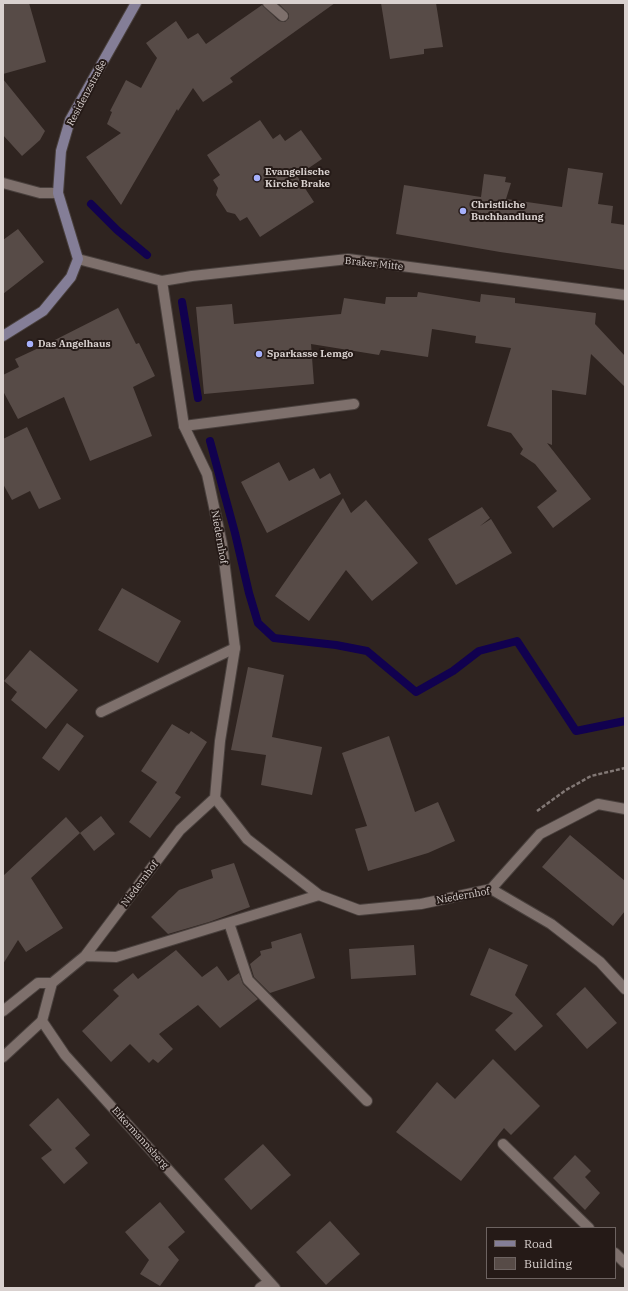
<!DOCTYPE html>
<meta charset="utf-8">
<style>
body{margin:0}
#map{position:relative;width:628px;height:1291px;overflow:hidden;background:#2f2420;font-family:"IBM Plex Serif",serif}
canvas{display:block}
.frame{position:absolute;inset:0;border:4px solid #d9d1cf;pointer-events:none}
.legend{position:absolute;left:486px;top:1227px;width:130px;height:52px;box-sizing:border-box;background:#251a17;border:1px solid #6d6361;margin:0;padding:5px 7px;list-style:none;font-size:12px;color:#d9d1cf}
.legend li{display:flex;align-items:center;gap:8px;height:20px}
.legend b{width:20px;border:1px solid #6d6361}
</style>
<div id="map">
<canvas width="628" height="1291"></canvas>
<div class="frame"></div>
<ul class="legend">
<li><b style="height:5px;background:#847e97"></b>Road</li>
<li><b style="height:11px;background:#574b47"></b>Building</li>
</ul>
</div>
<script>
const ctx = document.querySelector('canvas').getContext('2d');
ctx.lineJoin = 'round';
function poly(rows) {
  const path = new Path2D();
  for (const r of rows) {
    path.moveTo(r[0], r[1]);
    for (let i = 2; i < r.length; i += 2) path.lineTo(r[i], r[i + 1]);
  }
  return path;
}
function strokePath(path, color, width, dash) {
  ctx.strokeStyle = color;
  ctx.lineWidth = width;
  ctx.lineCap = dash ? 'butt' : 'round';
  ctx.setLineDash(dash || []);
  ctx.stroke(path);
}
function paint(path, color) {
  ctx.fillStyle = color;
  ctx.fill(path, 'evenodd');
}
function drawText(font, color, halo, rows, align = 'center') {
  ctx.font = font + ' "IBM Plex Serif",serif';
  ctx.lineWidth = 4;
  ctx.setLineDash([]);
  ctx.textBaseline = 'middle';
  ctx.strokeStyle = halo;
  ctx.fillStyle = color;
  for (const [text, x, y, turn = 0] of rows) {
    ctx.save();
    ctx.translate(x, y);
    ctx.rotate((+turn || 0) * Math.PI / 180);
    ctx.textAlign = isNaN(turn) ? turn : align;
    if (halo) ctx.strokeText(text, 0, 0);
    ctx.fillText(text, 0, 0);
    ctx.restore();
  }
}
const stream = poly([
 [91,204,117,230,147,255],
 [182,302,198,398],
 [210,441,235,533,249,593,258,623,274,638,336,645,367,651,416,692,453,671,479,651,517,641,576,731,625,721]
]);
const building = poly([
 [3,3,29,3,46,62,3,74],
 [278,3,335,3,230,78,233,82,203,102,193,88,178,111,177,109,121,205,86,157,121,133,107,124,112,112,110,111,126,80,141,88,157,58,146,43,176,21,188,39,198,33,206,44,262,5,279,21,285,22,289,18,289,14],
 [381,3,436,3,443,47,424,49,424,54,390,59],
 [3,79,45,131,40,140,22,156,3,135],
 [260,120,273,139,280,134,285,141,301,130,322,159,297,176,314,202,260,237,247,217,240,221,235,214,227,212,216,195,218,188,213,180,220,175,207,155],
 [568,168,603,173,598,204,613,206,611,223,625,225,625,270,500,252,396,234,404,185,481,197,484,174,506,177,505,182,511,183,506,199,562,207],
 [18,229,44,262,3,294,3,240],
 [418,292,480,302,481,294,515,298,515,303,596,313,595,324,625,356,625,387,591,354,586,395,552,390,552,445,547,443,591,499,553,528,537,507,557,491,535,464,520,454,523,449,511,433,487,426,511,348,475,343,476,336,432,329,428,357,381,350,379,355,311,344,314,384,204,394,196,307,232,304,234,324,341,314,344,298,385,304,386,297,417,297],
 [118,308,136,344,139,343,155,376,133,387,152,436,90,461,64,397,18,419,3,391,3,375,19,367,15,359,45,345],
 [27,427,61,499,39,509,30,491,12,500,3,484,3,439],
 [279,462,289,481,314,468,320,479,330,473,341,494,267,533,241,482],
 [343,498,351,513,366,500,418,563,372,601,346,570,309,621,275,596],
 [482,507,490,518,480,526,491,519,512,553,456,585,428,539],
 [122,588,181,621,158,663,98,630],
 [30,650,78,690,46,729,11,700,17,692,4,681],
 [248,667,284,675,272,737,322,747,312,795,261,785,266,755,231,750],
 [67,723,84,736,59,771,42,758],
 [172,724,189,734,191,731,207,742,175,793,181,797,150,838,129,822,157,782,141,771],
 [389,736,415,812,438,802,455,841,428,853,368,871,355,829,367,826,342,753],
 [101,816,115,834,94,851,80,833],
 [66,817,80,833,31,878,63,928,26,952,18,940,3,964,3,876],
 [570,835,625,881,625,911,613,926,542,867],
 [234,863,250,907,209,922,168,934,151,917,179,890,213,878,211,870],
 [301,933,315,978,270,993,254,977,250,964,261,955,260,951,272,948,271,942],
 [414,945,416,975,351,979,349,949],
 [489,948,528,965,515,995,543,1026,515,1051,495,1030,513,1013,470,995],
 [176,950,202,977,217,966,228,981,239,973,243,984,258,999,220,1028,198,1005,159,1034,173,1049,158,1063,153,1059,149,1063,130,1044,111,1062,82,1031,119,996,113,990,133,973,138,979],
 [585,987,617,1023,587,1049,556,1014],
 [493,1059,540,1106,511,1135,504,1128,461,1181,396,1132,437,1082,455,1099],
 [58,1098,90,1135,75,1148,88,1163,64,1184,41,1158,52,1150,29,1125],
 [263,1144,291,1175,251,1210,224,1179],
 [575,1155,591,1171,585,1177,600,1193,585,1210,553,1178],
 [160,1202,185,1232,168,1247,179,1260,160,1286,140,1274,149,1260,125,1232],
 [330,1221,360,1254,326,1285,296,1252]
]);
const path = poly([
 [537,811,566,790,591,776,625,768]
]);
const lane = poly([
 [268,3,283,16],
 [184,426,354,404],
 [101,712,235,648],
 [491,889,540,834,598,804,625,809],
 [229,923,248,980,367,1101],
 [3,1011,38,983,52,983],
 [3,1057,42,1021],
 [503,1144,589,1228],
 [615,1253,625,1263]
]);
const street = poly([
 [3,183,40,193,58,193],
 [78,259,162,281,192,276,348,259,625,295],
 [162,281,184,426,207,474,222,544,235,648,220,741,215,798,180,830,85,956,116,957,319,895],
 [215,798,247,839,319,895,359,910,421,904,491,889,551,924,600,962,625,989],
 [85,956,52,983,42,1021,65,1055,275,1288],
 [260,1288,269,1282]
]);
const secondary = poly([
 [3,336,43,311,71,277,78,259,58,193,61,151,70,120,136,3]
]);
const markers = [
 [257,178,4,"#a6b1fc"],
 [463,211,4,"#a6b1fc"],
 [30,344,4,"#a6b1fc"],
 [259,354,4,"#a6b1fc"]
];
const streetNames = [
 ["Residenzstraße",87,93,-62],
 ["Braker Mitte",374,264,6],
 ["Niedernhof",219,537,80],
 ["Niedernhof",140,884,-53],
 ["Niedernhof",463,896,-10],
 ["Eikermannsberg",140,1138,48]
];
const poiNames = [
 ["Evangelische",265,172],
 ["Kirche Brake",265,184],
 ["Christliche",471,205],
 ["Buchhandlung",471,217],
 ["Das Angelhaus",38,344],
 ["Sparkasse Lemgo",267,354]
];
strokePath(stream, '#11014f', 8);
paint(building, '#574b47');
strokePath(lane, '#49403d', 12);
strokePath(street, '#49403d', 12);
strokePath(secondary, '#49403d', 12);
strokePath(path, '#827875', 2.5, [4, 2]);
strokePath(lane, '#7e706c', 10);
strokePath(street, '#7e706c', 10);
strokePath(secondary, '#847e97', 10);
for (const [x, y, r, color] of markers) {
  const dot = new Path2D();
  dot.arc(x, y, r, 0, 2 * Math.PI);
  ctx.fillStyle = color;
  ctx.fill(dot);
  strokePath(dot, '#251a17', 1.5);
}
drawText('10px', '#d9d1cf', '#251a17', streetNames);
drawText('bold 10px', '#d9d1cf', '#251a17', poiNames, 'left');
</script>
